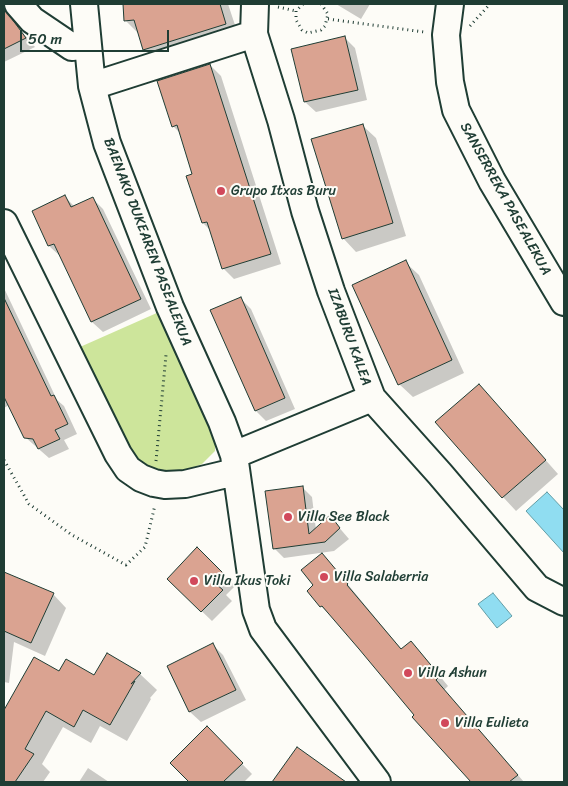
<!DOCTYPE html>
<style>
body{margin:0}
#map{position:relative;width:568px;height:786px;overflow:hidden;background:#fdfcf7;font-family:Sriracha,sans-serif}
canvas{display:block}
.frame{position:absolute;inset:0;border:5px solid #1f3d34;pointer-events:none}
.scale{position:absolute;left:20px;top:30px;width:149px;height:22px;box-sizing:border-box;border:2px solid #1f3d34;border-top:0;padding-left:6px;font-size:15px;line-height:18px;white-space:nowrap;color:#1f3d34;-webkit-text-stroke:4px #fdfcf7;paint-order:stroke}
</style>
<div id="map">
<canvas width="568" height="786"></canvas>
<div class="frame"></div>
<div class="scale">50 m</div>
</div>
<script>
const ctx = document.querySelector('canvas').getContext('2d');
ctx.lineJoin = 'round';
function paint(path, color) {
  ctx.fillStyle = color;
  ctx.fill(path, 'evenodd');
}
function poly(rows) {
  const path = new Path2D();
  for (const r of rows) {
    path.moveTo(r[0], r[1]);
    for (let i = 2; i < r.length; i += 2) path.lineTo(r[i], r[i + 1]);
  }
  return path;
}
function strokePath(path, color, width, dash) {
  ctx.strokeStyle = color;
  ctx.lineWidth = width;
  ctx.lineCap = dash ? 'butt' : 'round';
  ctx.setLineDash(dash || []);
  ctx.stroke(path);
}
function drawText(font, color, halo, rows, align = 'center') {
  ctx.font = font + ' Sriracha,sans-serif';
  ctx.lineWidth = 4;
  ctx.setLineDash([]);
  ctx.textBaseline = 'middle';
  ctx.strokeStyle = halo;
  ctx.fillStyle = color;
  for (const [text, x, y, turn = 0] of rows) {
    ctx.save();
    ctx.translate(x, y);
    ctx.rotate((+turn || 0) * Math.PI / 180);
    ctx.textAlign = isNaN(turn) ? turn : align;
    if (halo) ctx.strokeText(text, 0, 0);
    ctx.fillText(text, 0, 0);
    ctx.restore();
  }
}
const green = poly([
 [159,312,215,439,215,451,202,464,189,469,171,473,147,466,135,457,80,347]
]);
const water = poly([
 [547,492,564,510,564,553,526,511,547,492],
 [493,593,512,616,497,628,478,604,493,593]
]);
const shadow = poly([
 [4,4,16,4,12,9,12,18,16,25,35,47,4,62],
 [125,4,228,4,239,37,157,62,144,49,139,34,126,21],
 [336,4,370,4,361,19],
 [345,38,355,48,367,100,316,112,305,102,293,50],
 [210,65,221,76,281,264,234,279,224,269,212,232,203,223,194,175,181,134,173,126],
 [362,125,376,138,406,236,356,252,343,238],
 [65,197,75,207,92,198,103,209,151,309,103,332,92,322,61,255,60,256,49,246,33,212],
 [405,262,419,275,464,373,413,397,399,384],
 [4,288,57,400,64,406,77,434,64,440,69,449,49,458,25,437,9,405,4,408],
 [241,299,251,309,295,409,266,421,256,411,212,311],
 [479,385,558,474,516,511,503,497],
 [302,487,312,497,316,530,330,517,349,539,334,551,284,558,274,548],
 [197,549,235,586,226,595,232,601,212,621,168,579],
 [331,564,402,650,420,652,448,686,444,690,524,782,472,782,444,752,360,648,331,615,330,615,321,606],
 [4,573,53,594,66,608,45,656,14,642,9,683,4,682],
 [213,645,223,655,246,700,201,722,190,712,168,667],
 [107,655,140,674,157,690,150,698,151,699,127,741,100,726,91,743,63,727,42,764,50,772,43,782,4,782,4,712,34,659,60,673,95,677],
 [207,728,252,774,244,782,190,782,171,763],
 [88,768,109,782,79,782],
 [336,777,341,782,277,782,275,780]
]);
const building = poly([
 [123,4,220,4,226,24,143,50,134,20,124,21,123,4],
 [4,8,26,38,4,49,4,8],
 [345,36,358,90,304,102,291,49,345,36],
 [210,64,271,254,222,269,207,222,202,223,186,176,192,174,177,125,172,127,157,81,210,64],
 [363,124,393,223,342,239,311,139,363,124],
 [65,195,71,207,93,197,141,299,91,322,54,244,48,246,32,211,65,195],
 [406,260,452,360,398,385,352,285,406,260],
 [241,297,285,398,255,411,210,310,241,297],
 [4,298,51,396,54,395,68,424,55,430,60,439,38,449,33,439,24,438,4,397,4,298],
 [479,384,546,460,502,498,435,422,479,384],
 [303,486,309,534,330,515,340,528,325,542,273,549,265,491,303,486],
 [197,547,225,575,216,584,223,590,201,612,167,579,197,547],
 [322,553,348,584,347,585,401,649,411,641,440,676,436,680,518,775,509,782,471,782,412,717,414,715,359,649,322,606,320,607,307,591,313,585,301,570,322,553],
 [4,572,54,593,31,643,4,631,4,572],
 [213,643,236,690,189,712,167,666,213,643],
 [107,653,141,673,131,684,135,681,110,725,83,710,74,727,46,711,25,749,34,754,15,782,4,782,4,710,34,657,59,671,66,659,94,675,107,653],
 [207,726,243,763,223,782,189,782,170,763,207,726],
 [297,747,346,782,272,782,297,747]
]);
const path = poly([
 [303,4,296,11,296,20,302,30,308,33,321,30,325,26,328,14,321,4],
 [278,7,296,11],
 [328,19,424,32],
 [470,26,490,4],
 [4,460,29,504,72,535,126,565,145,547,155,505],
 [156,461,166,355]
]);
const minor = poly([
 [18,4,32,20,72,47,87,45],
 [84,4,92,86,107,143,170,307,222,422,234,455,256,610,263,629,377,782],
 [255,4,254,34,281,120,305,211,331,291,372,398,440,474,537,588,564,602],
 [450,4,446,35,450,82,456,110,492,181,564,302],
 [92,86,254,34],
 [4,223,118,454,128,469,141,478,154,483,165,485,185,484,235,472],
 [234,455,372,398]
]);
const markers = [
 [221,191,5,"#d1495b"],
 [288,517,5,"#d1495b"],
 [324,577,5,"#d1495b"],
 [194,581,5,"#d1495b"],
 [408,673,5,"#d1495b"],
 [445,723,5,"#d1495b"]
];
const poiNames = [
 ["Grupo Itxas Buru",231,191],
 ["Villa See Black",298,517],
 ["Villa Salaberria",334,577],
 ["Villa Ikus Toki",204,581],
 ["Villa Ashun",418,673],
 ["Villa Eulieta",455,723]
];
const streetNames = [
 ["SANSERREKA PASEALEKUA",505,199,61],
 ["BAENAKO DUKEAREN PASEALEKUA",147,242,69],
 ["IZABURU KALEA",349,337,70]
];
paint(green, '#cde59b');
paint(water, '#90ddf1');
strokePath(water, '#639da5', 1);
paint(shadow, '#0003');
paint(building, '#daa391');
strokePath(building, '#1f3d34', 1);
strokePath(minor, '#1f3d34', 30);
strokePath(path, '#1f3d34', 3, [1, 4]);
strokePath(minor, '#fdfcf7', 26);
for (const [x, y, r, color] of markers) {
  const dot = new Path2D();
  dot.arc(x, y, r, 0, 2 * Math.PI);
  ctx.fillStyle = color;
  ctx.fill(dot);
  strokePath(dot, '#fdfcf7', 2);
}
drawText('14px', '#1f3d34', '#fdfcf7', poiNames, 'left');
drawText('14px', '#1f3d34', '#fdfcf7', streetNames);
</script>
